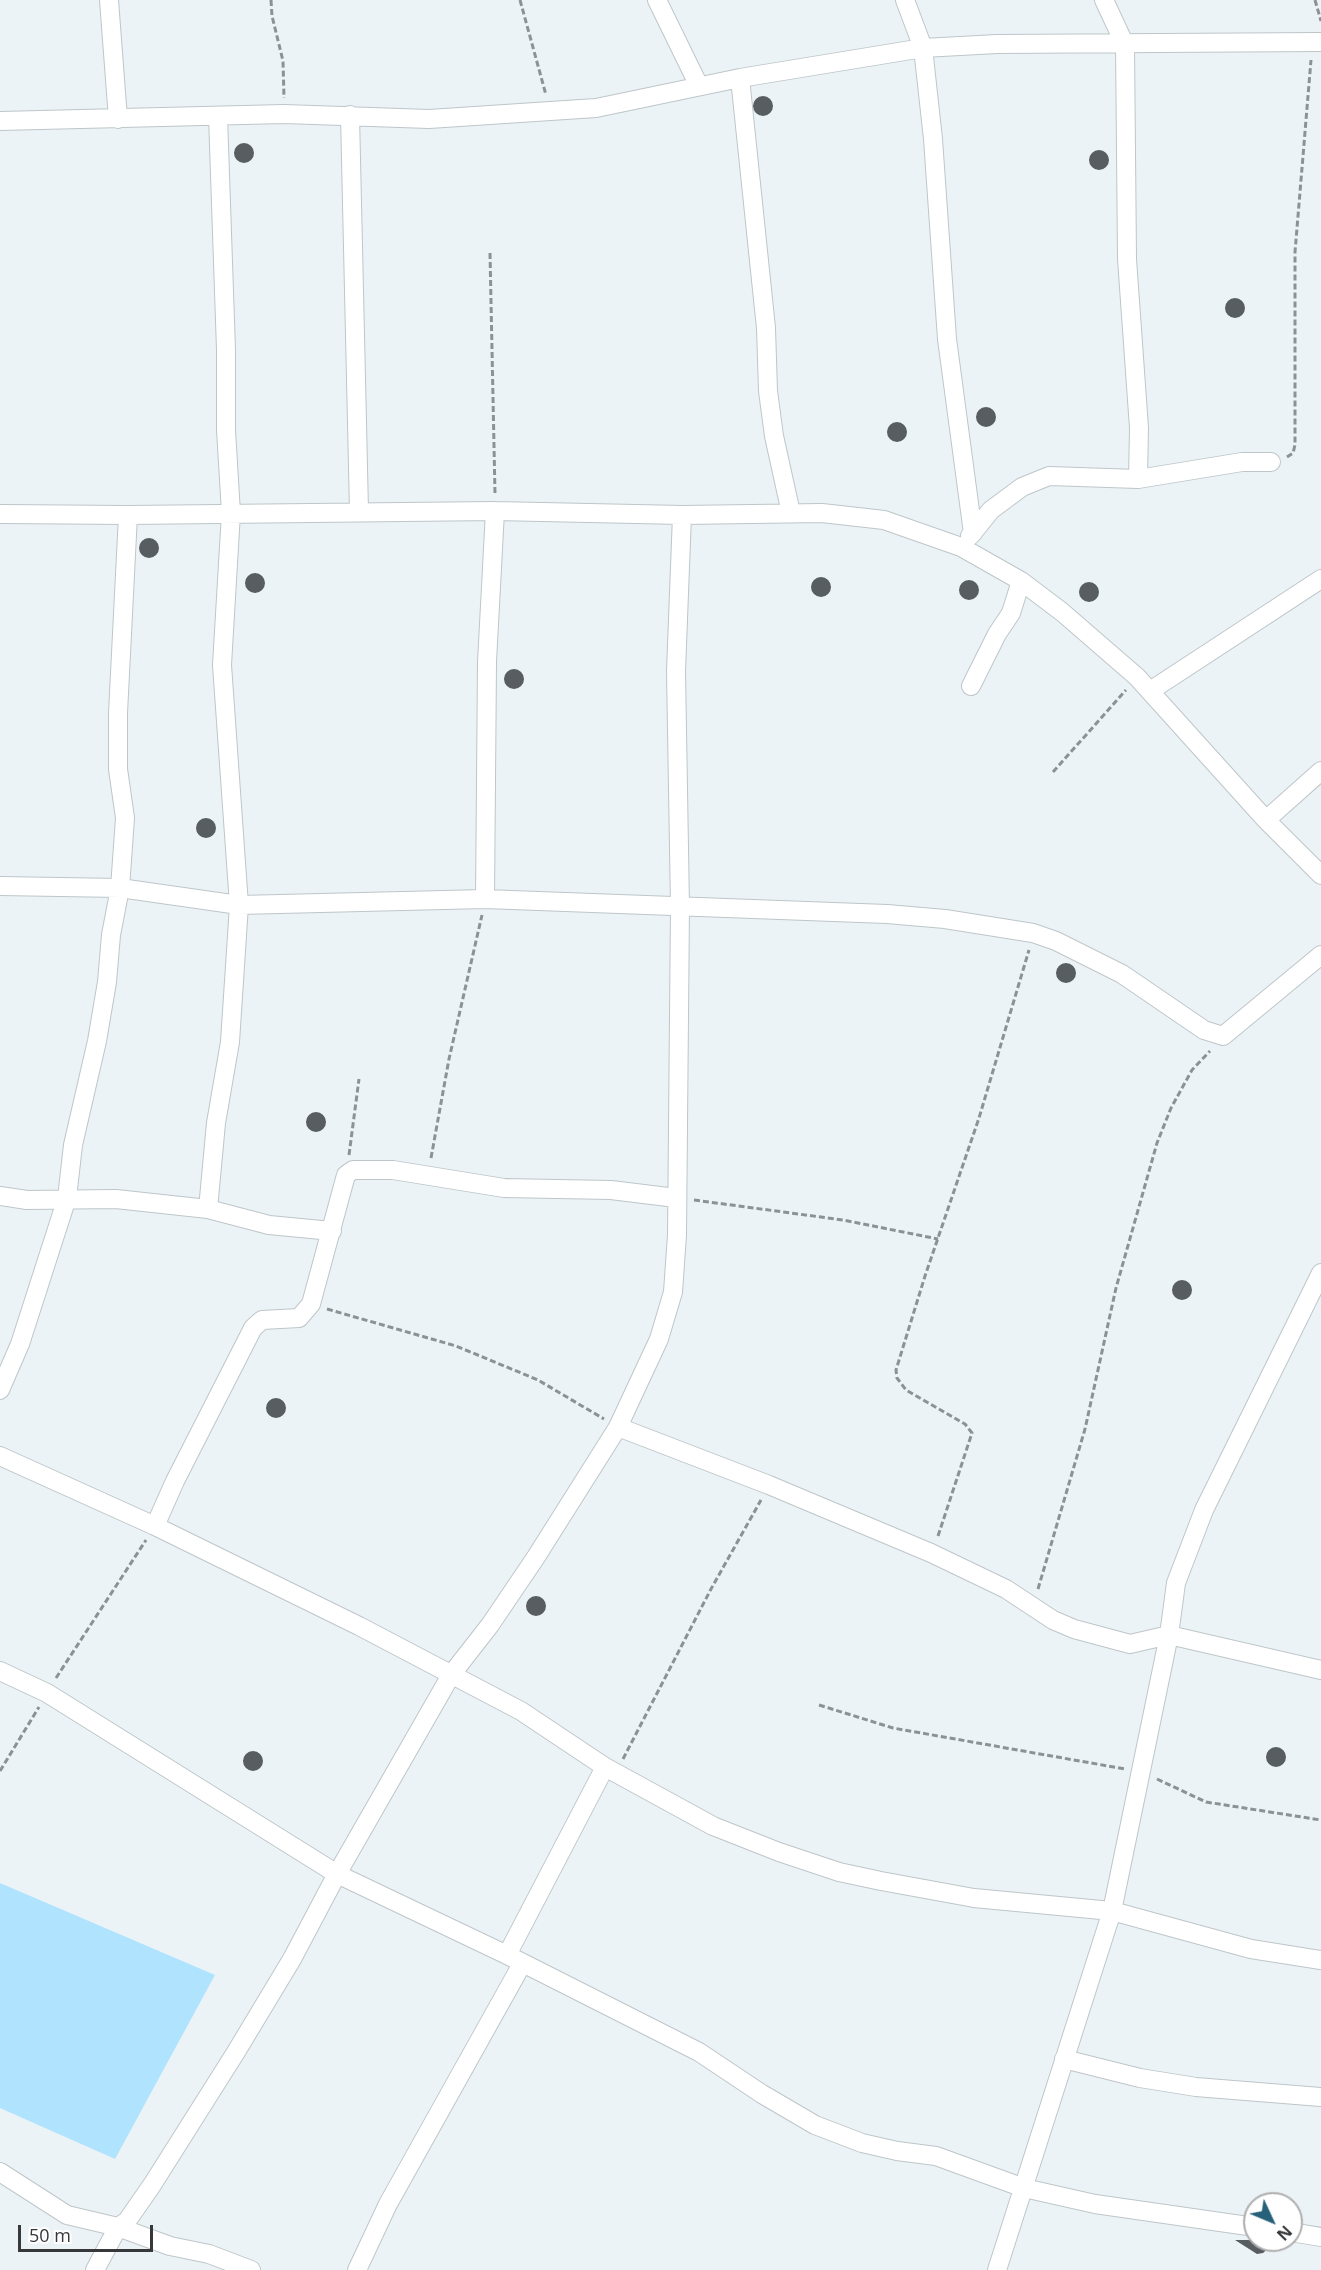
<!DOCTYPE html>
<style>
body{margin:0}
#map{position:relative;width:1321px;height:2270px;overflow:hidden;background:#ecf3f7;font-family:"Open Sans",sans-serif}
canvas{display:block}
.north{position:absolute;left:1243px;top:2192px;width:60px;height:60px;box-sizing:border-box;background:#fff;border:2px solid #afafb0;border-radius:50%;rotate:134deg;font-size:16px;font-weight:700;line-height:24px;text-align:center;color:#36383a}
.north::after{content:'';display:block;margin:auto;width:21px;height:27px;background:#266079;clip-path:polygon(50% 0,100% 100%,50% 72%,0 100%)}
.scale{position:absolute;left:18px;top:2225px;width:135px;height:27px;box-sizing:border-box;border:3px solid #36383a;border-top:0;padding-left:8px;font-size:18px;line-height:21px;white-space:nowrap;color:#36383a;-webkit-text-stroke:4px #fff;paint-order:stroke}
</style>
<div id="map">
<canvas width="1321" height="2270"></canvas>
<div class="north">N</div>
<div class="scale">50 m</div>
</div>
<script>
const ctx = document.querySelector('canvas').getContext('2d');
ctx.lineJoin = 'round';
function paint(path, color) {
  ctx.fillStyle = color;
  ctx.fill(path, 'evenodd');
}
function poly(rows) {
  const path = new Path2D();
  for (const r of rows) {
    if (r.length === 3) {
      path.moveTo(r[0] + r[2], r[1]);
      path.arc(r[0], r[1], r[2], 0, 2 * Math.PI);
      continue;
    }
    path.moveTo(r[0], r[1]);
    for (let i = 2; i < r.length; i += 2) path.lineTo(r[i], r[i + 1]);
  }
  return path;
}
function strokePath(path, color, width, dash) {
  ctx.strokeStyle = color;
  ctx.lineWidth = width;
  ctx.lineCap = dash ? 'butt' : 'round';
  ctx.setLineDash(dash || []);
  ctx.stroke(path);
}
const green = poly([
 [0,1883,215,1975,115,2159,0,2108]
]);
const building = poly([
 [763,106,10],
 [244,153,10],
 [1099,160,10],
 [1235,308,10],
 [986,417,10],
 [897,432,10],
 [149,548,10],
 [255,583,10],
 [821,587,10],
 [969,590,10],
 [1089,592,10],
 [514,679,10],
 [206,828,10],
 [1066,973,10],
 [316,1122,10],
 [1182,1290,10],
 [276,1408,10],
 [536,1606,10],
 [1276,1757,10],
 [253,1761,10],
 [1235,2240,1278,2240,1263,2253,1257,2254]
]);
const path = poly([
 [271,0,272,16,283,61,284,98],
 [520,0,546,95],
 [1315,0,1321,21],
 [490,253,495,494],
 [1287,457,1293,453,1295,445,1295,252,1311,60],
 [1053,772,1126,690],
 [349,1155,359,1079],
 [431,1158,449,1059,482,915],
 [694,1200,843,1220,938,1239],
 [327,1309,456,1346,538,1380,604,1419],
 [938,1536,972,1433,965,1424,906,1390,897,1378,896,1370,925,1276,979,1118,1029,950],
 [1038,1589,1085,1429,1116,1288,1157,1143,1171,1108,1192,1070,1210,1051],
 [56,1678,146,1540],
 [819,1705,893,1728,1125,1769],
 [623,1759,711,1589,761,1500],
 [0,1771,39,1707],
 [1157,1779,1206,1802,1321,1820]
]);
const minor = poly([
 [109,0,118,119],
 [657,0,699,86],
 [905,0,923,48,933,139,947,339,973,533],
 [1104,0,1125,45,1127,259,1139,428,1138,479],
 [740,78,766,328,768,391,774,436,791,513],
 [350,115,359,511],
 [0,121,284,114,429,119,596,108,740,78,923,48,997,44,1321,42],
 [0,514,128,515,495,511,682,515,822,513,884,520,961,547,1021,581,1062,612,1137,677,1266,820,1321,875],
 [970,536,991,510,1022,487,1049,476,1138,479,1242,462,1271,462],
 [971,686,997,634,1011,613,1021,581],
 [1150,691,1321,579],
 [1266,820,1321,771],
 [0,886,120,888,239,905,485,899,887,914,945,919,1033,933,1056,941,1122,974,1204,1030,1223,1036,1321,955],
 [485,899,487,662,495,511],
 [0,1196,27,1200,116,1199,208,1209,269,1225,332,1231],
 [208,1209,216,1123,230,1042,239,905,222,665,231,513,226,430,226,350,218,116],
 [0,1390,20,1344,67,1198,73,1145,97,1041,107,982,111,935,120,888,125,818,118,769,118,713,128,515],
 [618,1427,769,1485,931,1553,1006,1589,1053,1620,1074,1629,1130,1644,1169,1635,1321,1670],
 [0,1456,155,1526,359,1626,521,1711,605,1767,713,1826,779,1852,839,1872,881,1881,974,1898,1112,1911,1251,1949,1321,1960],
 [155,1526,175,1481,253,1328,262,1320,299,1318,311,1304,346,1175,353,1170,393,1170,504,1188,611,1190,676,1198],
 [0,1671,47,1693,337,1874,507,1955,699,2052,762,2094,815,2125,862,2143,897,2151,936,2156,1024,2188,1095,2204,1255,2227],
 [507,1955,605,1767],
 [1064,2059,1140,2078,1196,2087,1321,2097],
 [0,2172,67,2215,118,2227,170,2246,209,2254,251,2270],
 [1291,2232,1321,2237],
 [95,2270,118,2227,127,2221,152,2185,236,2052,292,1959,337,1874,451,1675,490,1625,536,1557,618,1427,659,1339,673,1292,677,1235,680,907,676,671,682,515],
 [357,2270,388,2204,522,1964],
 [997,2270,1112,1911,1169,1635,1176,1583,1204,1510,1321,1273]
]);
paint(green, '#b0e3fd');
paint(building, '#575d60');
strokePath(minor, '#bec6c9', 20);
strokePath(path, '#8c9194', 3, [6, 3]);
strokePath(minor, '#fff', 18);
</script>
